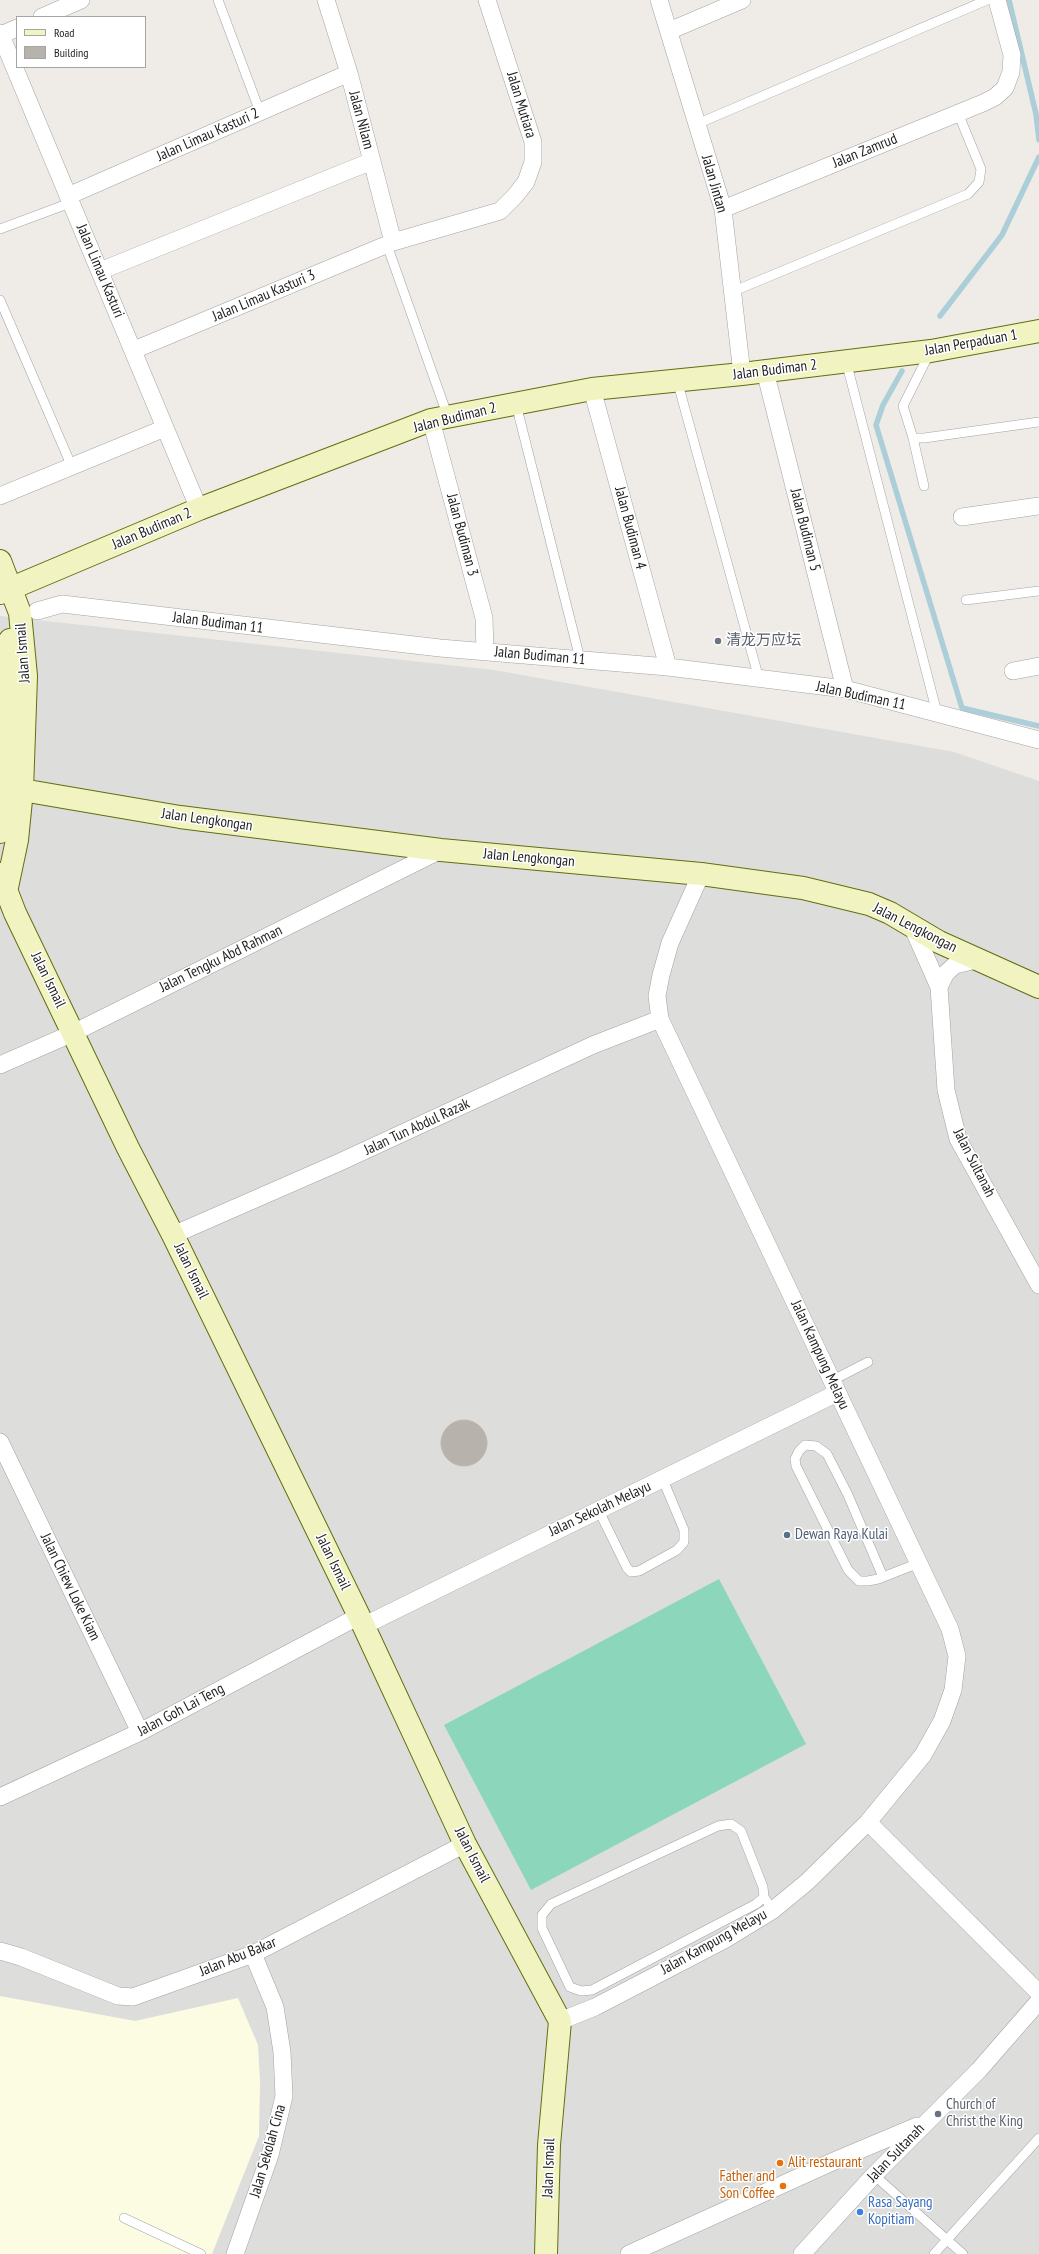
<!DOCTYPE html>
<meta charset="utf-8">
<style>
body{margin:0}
#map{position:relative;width:1039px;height:2254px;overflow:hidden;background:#efece7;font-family:"PT Sans Narrow",sans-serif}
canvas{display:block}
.legend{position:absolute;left:16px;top:16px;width:130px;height:52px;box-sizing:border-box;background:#fff;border:1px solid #a5a5a5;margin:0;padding:5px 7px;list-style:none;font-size:12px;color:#1f1f1f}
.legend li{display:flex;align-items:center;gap:8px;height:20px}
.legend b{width:20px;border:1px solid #a5a5a5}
</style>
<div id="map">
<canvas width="1039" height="2254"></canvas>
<ul class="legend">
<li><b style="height:5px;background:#f1f4c0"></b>Road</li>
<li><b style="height:11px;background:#b8b2ac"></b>Building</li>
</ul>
</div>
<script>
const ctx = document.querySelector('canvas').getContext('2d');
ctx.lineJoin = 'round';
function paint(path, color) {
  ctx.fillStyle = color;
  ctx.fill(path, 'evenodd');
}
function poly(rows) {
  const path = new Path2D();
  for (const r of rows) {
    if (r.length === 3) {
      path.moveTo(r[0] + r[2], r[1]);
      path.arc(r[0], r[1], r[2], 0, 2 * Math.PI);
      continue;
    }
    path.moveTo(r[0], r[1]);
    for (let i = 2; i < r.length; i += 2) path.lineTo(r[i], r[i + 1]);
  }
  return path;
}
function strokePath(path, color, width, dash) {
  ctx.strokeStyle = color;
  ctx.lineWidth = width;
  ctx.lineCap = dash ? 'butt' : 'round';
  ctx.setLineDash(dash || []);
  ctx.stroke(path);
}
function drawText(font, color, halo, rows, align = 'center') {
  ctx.font = font + ' "PT Sans Narrow","Noto Sans SC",sans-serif';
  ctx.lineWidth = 3;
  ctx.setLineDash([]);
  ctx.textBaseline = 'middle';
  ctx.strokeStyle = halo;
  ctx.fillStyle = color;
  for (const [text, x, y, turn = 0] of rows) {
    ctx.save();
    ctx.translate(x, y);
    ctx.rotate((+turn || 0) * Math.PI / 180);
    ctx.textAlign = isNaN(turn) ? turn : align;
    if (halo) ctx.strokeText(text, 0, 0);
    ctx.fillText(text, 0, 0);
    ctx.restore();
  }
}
const residential = poly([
 [0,616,494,670,954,752,1039,781,1039,2254,0,2254]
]);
const education = poly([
 [0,1996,135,2021,238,1998,258,2045,260,2081,259,2136,212,2254,0,2254]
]);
const pitch = poly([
 [719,1579,806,1744,531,1890,444,1725]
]);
const stream = poly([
 [1009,0,1036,114,1039,140],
 [940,316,1002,235,1039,157],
 [902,371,883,405,876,425,962,708,1039,726]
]);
const building = poly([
 [464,1443,23]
]);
const lane = poly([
 [218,0,260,112],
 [697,124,987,0],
 [0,229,70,203],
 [387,245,448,417],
 [734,291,968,194,979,182,981,169,958,113],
 [0,300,72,467],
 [846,361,937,713],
 [677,380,759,679],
 [516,404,580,659],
 [913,438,924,438,1039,422],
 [924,486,913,438,903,406,930,352],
 [966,600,1039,591],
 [833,1380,868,1362],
 [598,1509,627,1568,631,1572,639,1571,677,1550,684,1542,684,1530,663,1480],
 [883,1577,848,1495,827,1454,816,1446,805,1445,799,1451,795,1459,796,1466,848,1570,859,1581,868,1581,878,1579,883,1577,919,1563],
 [764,1897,756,1904,592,1990,581,1991,570,1987,542,1928,542,1915,551,1904,718,1826,731,1824,741,1831,763,1887,764,1897,773,1910],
 [874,2175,963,2254],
 [124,2218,201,2254],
 [934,2254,1039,2138]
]);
const street = poly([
 [326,0,349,73,393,242],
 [659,0,723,209,742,374],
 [42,17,81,0],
 [669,31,742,0],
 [0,33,199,509],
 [1,35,17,28],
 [68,196,349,73],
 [723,209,983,103,995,97,1005,88,1011,72,1012,55,997,0],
 [100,271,372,161],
 [134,350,393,242,500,211,515,196,526,182,533,162,533,142,487,0],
 [765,371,845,689],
 [592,389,668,667],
 [431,420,484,618,485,651],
 [0,496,165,428],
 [962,517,1039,506],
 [37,611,62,604,440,648,668,667,845,689,1039,740],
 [1013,671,1039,666],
 [912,926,939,987],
 [980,959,955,965,946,973,939,987,946,1090,958,1139,1039,1285],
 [0,1065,73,1033,441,850],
 [173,1235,340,1162,593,1045,660,1019],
 [0,1442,140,1732],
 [363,1626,837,1393],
 [0,1797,140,1732,359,1616],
 [868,1822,1039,1993],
 [0,1951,21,1957,118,1996,133,1997,253,1954,465,1844],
 [560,2021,595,2007,724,1940,773,1910,807,1882,868,1822,923,1755,942,1721,953,1690,957,1656,950,1629,660,1019,657,996,661,975,670,943,701,874],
 [235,2254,270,2155,284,2096,282,2052,275,2007,253,1954],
 [629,2254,841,2158,917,2126],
 [802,2254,874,2175,979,2070,1039,2001]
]);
const secondary = poly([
 [0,561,20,613,26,676,22,790,17,840,6,892],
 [0,593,199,509,431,420,592,389,742,374,931,351,1039,331],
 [0,791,22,790,180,817,441,850,701,874,803,888,869,904,890,913,939,942,1039,987],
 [0,832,9,726,10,640],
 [0,874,15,913,128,1148,173,1235,359,1616,465,1844,560,2021,549,2145,546,2254]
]);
const markers = [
 [718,641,4,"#6b7280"],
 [787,1535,4,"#5c6f8a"],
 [938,2114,4,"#6b7280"],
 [780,2163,4,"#e8710a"],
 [783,2186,4,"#e8710a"],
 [860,2212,4,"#3f7fe0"]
];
const streetNames = [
 ["Jalan Mutiara",521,105,73],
 ["Jalan Nilam",361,120,75],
 ["Jalan Limau Kasturi 2",208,135,-24],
 ["Jalan Zamrud",865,151,-22],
 ["Jalan Jintan",714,184,74],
 ["Jalan Limau Kasturi",100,271,67],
 ["Jalan Limau Kasturi 3",264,296,-23],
 ["Jalan Perpaduan 1",971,343,-10],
 ["Jalan Budiman 2",775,370,-7],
 ["Jalan Budiman 2",455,418,-14],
 ["Jalan Budiman 4",630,528,75],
 ["Jalan Budiman 2",152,529,-23],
 ["Jalan Budiman 5",805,530,76],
 ["Jalan Budiman 3",462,535,75],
 ["Jalan Budiman 11",218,623,7],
 ["Jalan Ismail",23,653,-94],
 ["Jalan Budiman 11",540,656,5],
 ["Jalan Budiman 11",861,696,12],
 ["Jalan Lengkongan",207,820,8],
 ["Jalan Lengkongan",529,858,5],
 ["Jalan Lengkongan",915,928,27],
 ["Jalan Tengku Abd Rahman",221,959,-26],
 ["Jalan Ismail",48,980,64],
 ["Jalan Tun Abdul Razak",417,1127,-25],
 ["Jalan Sultanah",974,1163,63],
 ["Jalan Ismail",191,1271,64],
 ["Jalan Kampung Melayu",820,1355,65],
 ["Jalan Sekolah Melayu",600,1509,-25],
 ["Jalan Ismail",333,1562,64],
 ["Jalan Chiew Loke Kiam",70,1587,64],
 ["Jalan Goh Lai Teng",181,1710,-28],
 ["Jalan Ismail",472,1855,63],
 ["Jalan Kampung Melayu",714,1942,-29],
 ["Jalan Abu Bakar",238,1957,-22],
 ["Jalan Sekolah Cina",268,2151,-74],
 ["Jalan Sultanah",896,2153,-46],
 ["Jalan Ismail",549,2168,-88]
];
const worshipNames = [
 ["清龙万应坛",726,641],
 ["Church of",946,2105],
 ["Christ the King",946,2122]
];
const serviceNames = [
 ["Dewan Raya Kulai",795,1535]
];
const foodNames = [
 ["Alit restaurant",788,2163],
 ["Father and",775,2177,"right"],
 ["Son Coffee",775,2194,"right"]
];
const shopNames = [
 ["Rasa Sayang",868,2203],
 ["Kopitiam",868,2220]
];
paint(residential, '#dddddc');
paint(education, '#fcfce3');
paint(pitch, '#8cd7bb');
strokePath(stream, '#abced9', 5.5);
paint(building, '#b8b2ac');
strokePath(building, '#c0b4aa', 1);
strokePath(lane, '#a3a3a3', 10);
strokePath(street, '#a3a3a3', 18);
strokePath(secondary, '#636e0f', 24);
strokePath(lane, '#fff', 9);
strokePath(street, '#fff', 17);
strokePath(secondary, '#f1f4c0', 22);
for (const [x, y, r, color] of markers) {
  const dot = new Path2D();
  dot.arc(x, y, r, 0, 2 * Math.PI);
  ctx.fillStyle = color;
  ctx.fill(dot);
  strokePath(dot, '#fff', 1.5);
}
drawText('15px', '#1f1f1f', '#fff', streetNames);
drawText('15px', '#5b616d', '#fff', worshipNames, 'left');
drawText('15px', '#4e5e75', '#fff', serviceNames, 'left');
drawText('15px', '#c56008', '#fff', foodNames, 'left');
drawText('15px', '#366cbe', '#fff', shopNames, 'left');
</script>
